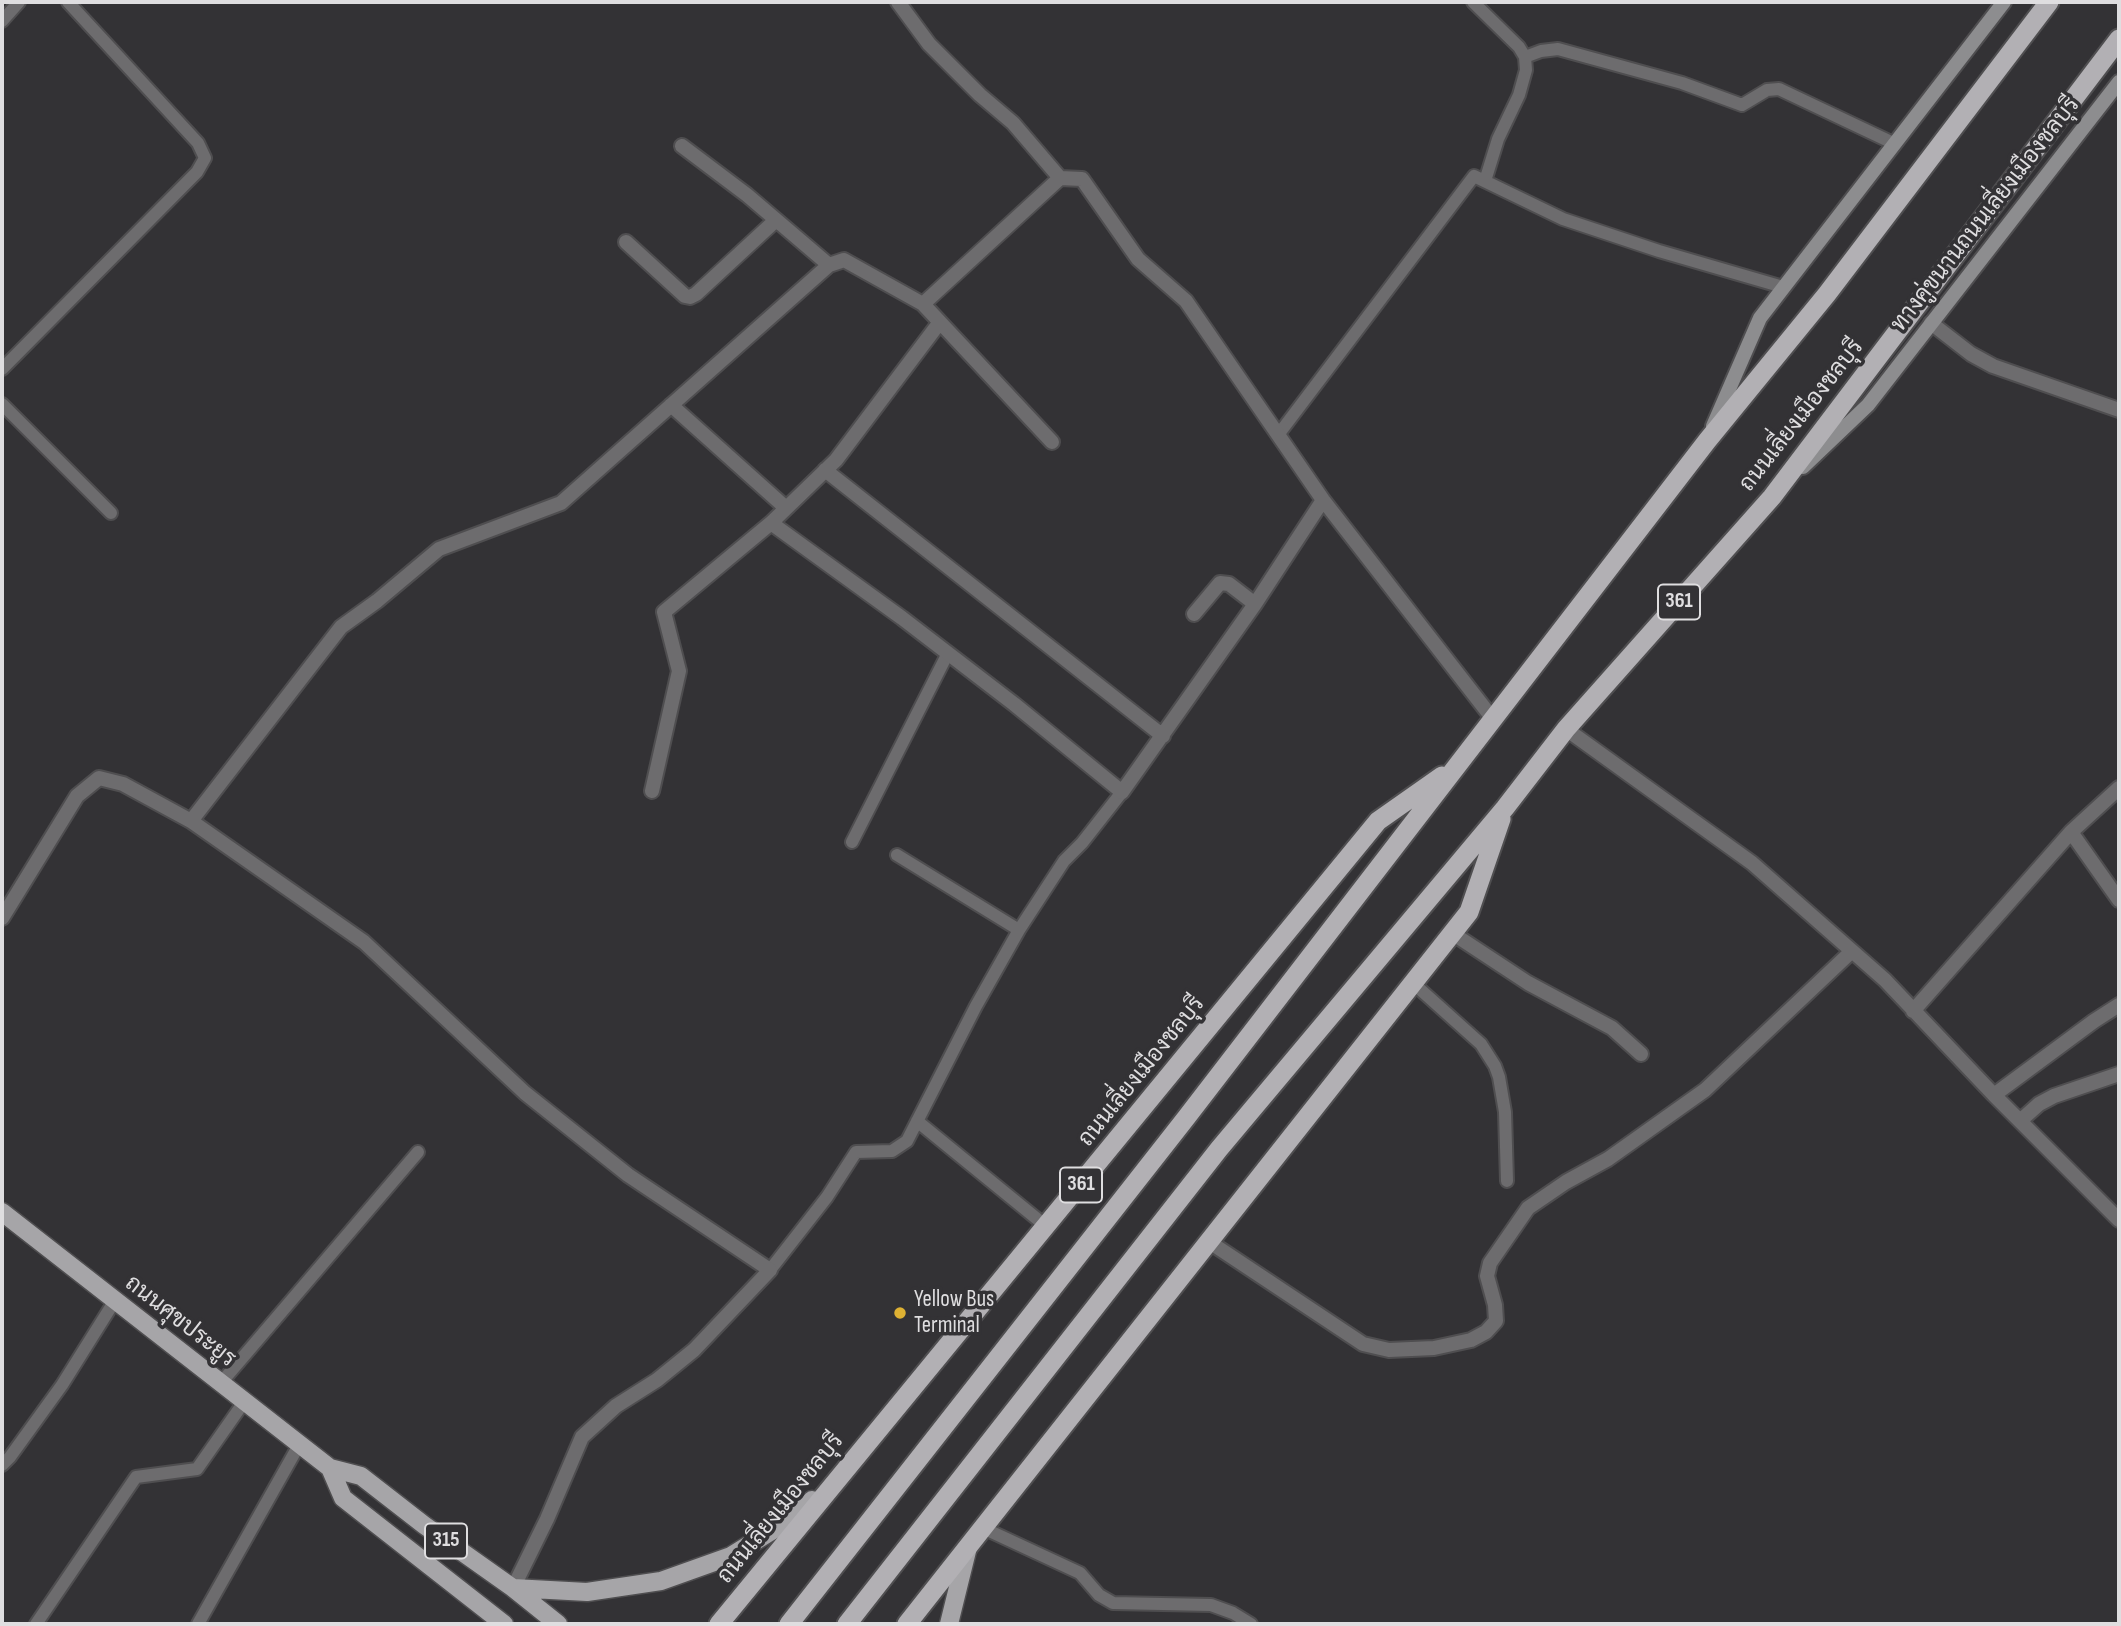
<!DOCTYPE html>
<meta charset="utf-8">
<style>
body{margin:0}
#map{position:relative;width:2121px;height:1626px;overflow:hidden;background:#333235;font-family:"Sofia Sans Condensed",sans-serif}
canvas{display:block}
.frame{position:absolute;inset:0;border:4px solid #dfdee0;pointer-events:none}
</style>
<div id="map">
<canvas width="2121" height="1626"></canvas>
<div class="frame"></div>
</div>
<script>
const ctx = document.querySelector('canvas').getContext('2d');
ctx.lineJoin = 'round';
function poly(rows) {
  const path = new Path2D();
  for (const r of rows) {
    path.moveTo(r[0], r[1]);
    for (let i = 2; i < r.length; i += 2) path.lineTo(r[i], r[i + 1]);
  }
  return path;
}
function strokePath(path, color, width, dash) {
  ctx.strokeStyle = color;
  ctx.lineWidth = width;
  ctx.lineCap = dash ? 'butt' : 'round';
  ctx.setLineDash(dash || []);
  ctx.stroke(path);
}
function drawText(font, color, halo, rows, align = 'center') {
  ctx.font = font + ' "Sofia Sans Condensed",Sarabun,sans-serif';
  ctx.lineWidth = 7;
  ctx.setLineDash([]);
  ctx.textBaseline = 'middle';
  ctx.strokeStyle = halo;
  ctx.fillStyle = color;
  for (const [text, x, y, turn = 0] of rows) {
    ctx.save();
    ctx.translate(x, y);
    ctx.rotate((+turn || 0) * Math.PI / 180);
    ctx.textAlign = isNaN(turn) ? turn : align;
    if (halo) ctx.strokeText(text, 0, 0);
    ctx.fillText(text, 0, 0);
    ctx.restore();
  }
}
const service = poly([
 [1473,2,1519,47,1525,57,1526,70,1519,95,1498,139,1485,181],
 [2,21,19,2],
 [1525,57,1541,51,1558,49,1682,83,1742,105,1767,90,1779,89,1893,143],
 [2,369,197,172,205,158,198,143,68,2],
 [2,404,111,513],
 [1278,435,1474,176,1563,219,1659,251,1783,287],
 [852,842,948,653],
 [897,855,1019,930],
 [1413,983,1481,1044,1495,1066,1499,1077,1505,1112,1507,1181],
 [917,1121,1047,1227],
 [770,1270,827,1197,856,1152,892,1151,907,1141,976,1006,1019,930,1064,861,1082,843,1122,792],
 [220,1384,418,1152],
 [2,1465,10,1457,62,1385,114,1302],
 [983,1528,1080,1573,1099,1595,1113,1603,1211,1605,1233,1613,1251,1624],
 [36,1624,136,1477,197,1469,244,1402],
 [198,1624,299,1445]
]);
const minor = poly([
 [898,2,929,44,980,95,1013,123,1060,178],
 [682,146,747,195,829,265],
 [626,242,685,296,690,297,696,294,776,220],
 [923,304,1060,178,1082,179,1138,259,1186,301,1323,500,1493,719],
 [1931,323,1971,354,1993,366,2119,410],
 [671,405,786,508],
 [825,470,1163,736],
 [771,523,902,618,1014,704,1122,792,1255,604,1323,500],
 [1194,614,1220,583,1229,584,1255,604],
 [1566,729,1752,863,1885,980,1994,1095,2119,1220],
 [2119,788,2071,832,2119,900],
 [652,791,679,671,664,612,771,523,836,460,940,322],
 [191,821,341,627,377,601,439,549,561,503,829,265,844,260,923,304,1052,442],
 [2,918,77,796,99,778,123,784,191,821,364,942,525,1093,628,1175,770,1270,694,1350,657,1380,616,1406,582,1437,547,1519,513,1588],
 [1452,933,1528,983,1612,1028,1641,1054],
 [1913,1011,2071,832],
 [1994,1095,2094,1021,2119,1005],
 [2020,1121,2039,1104,2054,1096,2119,1074],
 [1208,1241,1363,1344,1389,1350,1434,1348,1471,1340,1486,1332,1496,1321,1495,1305,1487,1276,1490,1263,1528,1208,1566,1182,1608,1159,1705,1090,1852,951]
]);
const secondary = poly([
 [1713,426,1760,318,2004,2],
 [1803,467,1868,405,2119,82]
]);
const primary = poly([
 [2,1212,330,1468,361,1476,424,1525,513,1588,558,1624],
 [330,1468,343,1498,504,1624],
 [513,1588,587,1592,661,1581,731,1556,794,1517,812,1500],
 [949,1624,968,1547]
]);
const trunk = poly([
 [719,1624,1378,821,1442,776],
 [789,1624,1186,1118,1707,441,1827,294,2049,2],
 [847,1624,1219,1149,1505,808,1566,729,1772,497,2119,39],
 [907,1624,1469,912,1501,819]
]);
const markers = [
 [900,1313,7,"#deb133"]
];
const shields = [
 [1679,602,42],
 [1081,1185,42],
 [446,1541,42]
];
const shieldNames = [
 ["361",1679,602],
 ["361",1081,1185],
 ["315",446,1541]
];
const streetNames = [
 ["ทางคู่ขนานถนนเลี่ยงเมืองชลบุรี",1986,215,-52],
 ["ถนนเลี่ยงเมืองชลบุรี",1802,416,-52],
 ["ถนนเลี่ยงเมืองชลบุรี",1142,1072,-51],
 ["ถนนศุขประยูร",180,1322,38],
 ["ถนนเลี่ยงเมืองชลบุรี",781,1509,-51]
];
const poiNames = [
 ["Yellow Bus",914,1300],
 ["Terminal",914,1326]
];
strokePath(service, '#4f4e50', 16);
strokePath(minor, '#4f4e50', 18);
strokePath(secondary, '#4f4e50', 18);
strokePath(primary, '#4f4e50', 21);
strokePath(trunk, '#4f4e50', 23);
strokePath(service, '#6d6c6e', 12);
strokePath(minor, '#6d6c6e', 14);
strokePath(secondary, '#8d8d8f', 14);
strokePath(primary, '#a6a5a8', 18);
strokePath(trunk, '#b2b0b4', 19);
for (const [x, y, r, color] of markers) {
  const dot = new Path2D();
  dot.arc(x, y, r, 0, 2 * Math.PI);
  ctx.fillStyle = color;
  ctx.fill(dot);
  strokePath(dot, '#333235', 2.5);
}
for (const [x, y, w] of shields) {
  const box = new Path2D();
  box.roundRect(x - w / 2, y - 17.5, w, 35, 5);
  ctx.fillStyle = '#333235';
  ctx.fill(box);
  strokePath(box, '#dfdee0', 2);
}
drawText('bold 21px', '#dfdee0', null, shieldNames);
drawText('23px', '#dfdee0', '#333235', streetNames);
drawText('23px', '#dfdee0', '#333235', poiNames, 'left');
</script>
